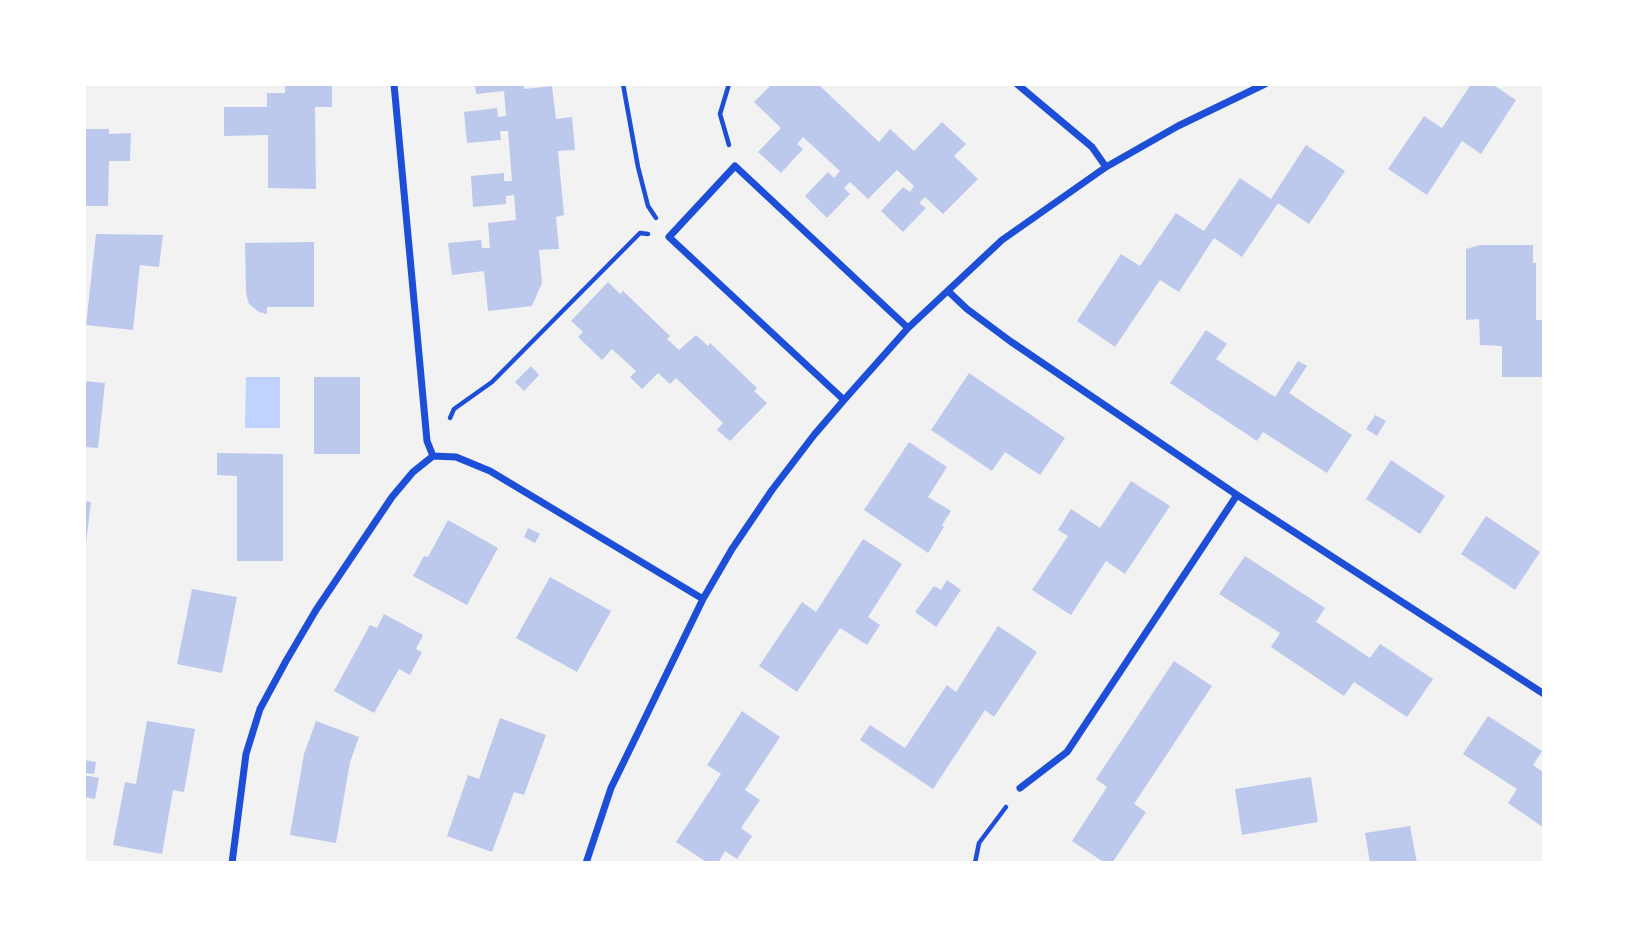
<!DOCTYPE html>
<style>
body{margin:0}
#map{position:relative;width:1628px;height:947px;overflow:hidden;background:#f2f2f2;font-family:"Archivo Narrow",sans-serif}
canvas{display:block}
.frame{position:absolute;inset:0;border:86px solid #fff;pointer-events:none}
</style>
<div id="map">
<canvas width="1628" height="947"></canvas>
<div class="frame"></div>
</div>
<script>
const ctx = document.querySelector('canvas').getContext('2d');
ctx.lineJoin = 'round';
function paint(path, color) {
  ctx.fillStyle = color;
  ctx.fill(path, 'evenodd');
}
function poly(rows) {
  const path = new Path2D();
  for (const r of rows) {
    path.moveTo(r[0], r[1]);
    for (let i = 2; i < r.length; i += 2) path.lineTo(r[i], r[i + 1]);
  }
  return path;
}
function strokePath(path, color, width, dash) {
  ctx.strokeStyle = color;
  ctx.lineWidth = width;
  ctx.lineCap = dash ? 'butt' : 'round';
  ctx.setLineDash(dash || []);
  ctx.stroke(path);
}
const water = poly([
 [246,377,280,377,280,428,245,428]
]);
const building = poly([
 [285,84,332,84,332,107,315,107,316,189,268,188,268,135,224,136,224,107,267,107,267,93,285,93],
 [475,84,524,84,524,89,552,86,556,119,572,117,575,150,558,151,564,215,556,217,559,249,539,250,542,283,532,306,488,311,484,271,452,275,448,243,481,240,482,248,490,248,488,223,516,220,514,195,506,196,506,204,473,207,471,176,504,173,504,181,512,181,508,131,500,131,501,140,467,143,464,112,497,108,498,117,506,116,504,91,476,94],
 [772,84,818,84,879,142,890,129,914,151,942,122,966,144,954,156,978,179,943,214,925,197,919,203,926,208,903,232,881,211,903,187,910,192,914,186,897,170,868,199,850,182,844,188,850,194,827,218,805,196,828,172,834,178,840,171,803,137,797,144,803,149,781,173,758,152,781,128,754,102],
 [1471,84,1492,84,1516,100,1481,154,1462,141,1427,195,1388,169,1424,116,1442,128],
 [84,129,109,129,109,134,131,133,130,161,109,161,108,206,84,206],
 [1306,145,1345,171,1309,224,1278,203,1242,257,1214,238,1179,292,1160,280,1115,347,1077,321,1121,254,1140,266,1176,213,1204,231,1240,178,1271,199],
 [96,234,163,235,159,267,140,265,133,330,86,325],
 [314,242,314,307,267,307,267,314,259,312,249,304,246,293,245,243],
 [1480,245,1533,245,1533,263,1536,263,1536,320,1544,320,1544,377,1502,377,1502,346,1480,345,1479,319,1466,320,1466,249],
 [608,282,620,294,623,291,646,313,670,336,667,339,679,350,696,335,708,346,710,343,757,388,754,391,767,403,730,441,717,430,723,423,676,378,670,384,658,373,642,389,630,377,636,371,612,349,602,360,578,337,583,332,571,321],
 [1206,330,1227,344,1216,359,1275,397,1298,361,1307,366,1289,393,1352,435,1327,473,1263,432,1257,441,1170,383],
 [531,366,539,375,524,391,515,382],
 [969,373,1065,438,1040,475,1005,452,992,471,931,430],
 [314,377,360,377,360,454,314,454],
 [84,381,105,383,98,448,84,447],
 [1375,415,1386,421,1377,436,1366,429],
 [909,442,947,467,928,497,951,511,942,525,944,527,928,553,864,510],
 [217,453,283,454,283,561,237,561,237,476,217,475],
 [1391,460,1445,496,1420,534,1366,499],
 [1131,481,1170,506,1125,574,1106,561,1071,615,1032,590,1068,536,1058,530,1071,509,1100,528],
 [84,501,91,502,86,543,84,543],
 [1486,516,1540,552,1515,590,1461,554],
 [448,520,498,548,467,605,413,576,424,556,428,557],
 [528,528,540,534,535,543,524,537],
 [863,539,902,564,868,617,880,625,867,645,840,628,797,692,759,666,802,602,816,612],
 [1245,556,1325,608,1316,622,1370,658,1380,644,1433,679,1407,717,1354,682,1344,696,1271,647,1280,633,1219,594],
 [550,577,611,611,577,672,516,638],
 [947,580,961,590,936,627,915,612,934,586,941,590],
 [192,589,237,597,222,673,177,664],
 [384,614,423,635,416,649,422,652,410,675,399,669,374,713,334,691,370,625,377,628],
 [998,626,1037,652,994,717,985,710,933,789,860,740,870,725,905,748,947,685,956,692],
 [1174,661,1212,686,1134,804,1146,812,1112,863,1105,863,1072,841,1107,787,1096,779],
 [742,711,780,737,745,790,760,800,741,828,752,836,737,859,725,851,718,863,708,863,676,842,721,774,707,765],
 [1488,716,1542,751,1533,765,1544,773,1544,828,1508,803,1517,789,1463,754],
 [500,718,546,735,524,795,514,792,492,852,447,836,468,775,479,779],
 [147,721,195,729,184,792,173,790,162,854,113,845,125,782,136,784],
 [316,721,359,737,350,762,336,843,290,835,304,754],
 [84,760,96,762,94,774,84,773],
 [84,775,99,778,95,799,84,797],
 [1311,777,1318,822,1242,835,1235,789],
 [1410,826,1417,863,1370,863,1365,833]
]);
const path = poly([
 [623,84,638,167,648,206,656,218],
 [729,84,720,114,729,145],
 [450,418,454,409,492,382,640,233,648,234],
 [975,863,979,843,1006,807]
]);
const minor = poly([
 [394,84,427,441,433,456],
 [1017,84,1092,147,1106,167],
 [948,291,967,309,1010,341,1237,495,1544,694],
 [844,400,669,237,735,166,908,328],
 [1020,788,1067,752,1237,495],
 [232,863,246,754,260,709,286,661,316,610,392,497,413,472,433,456,456,457,490,471,703,599],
 [586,863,611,788,703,599,732,549,772,490,814,435,844,400,908,328,1002,240,1106,167,1178,126,1265,84]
]);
paint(water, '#bfd3fe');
paint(building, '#bdc9ec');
strokePath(path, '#1d4ed8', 4.5);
strokePath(minor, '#1d4ed8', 7);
</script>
